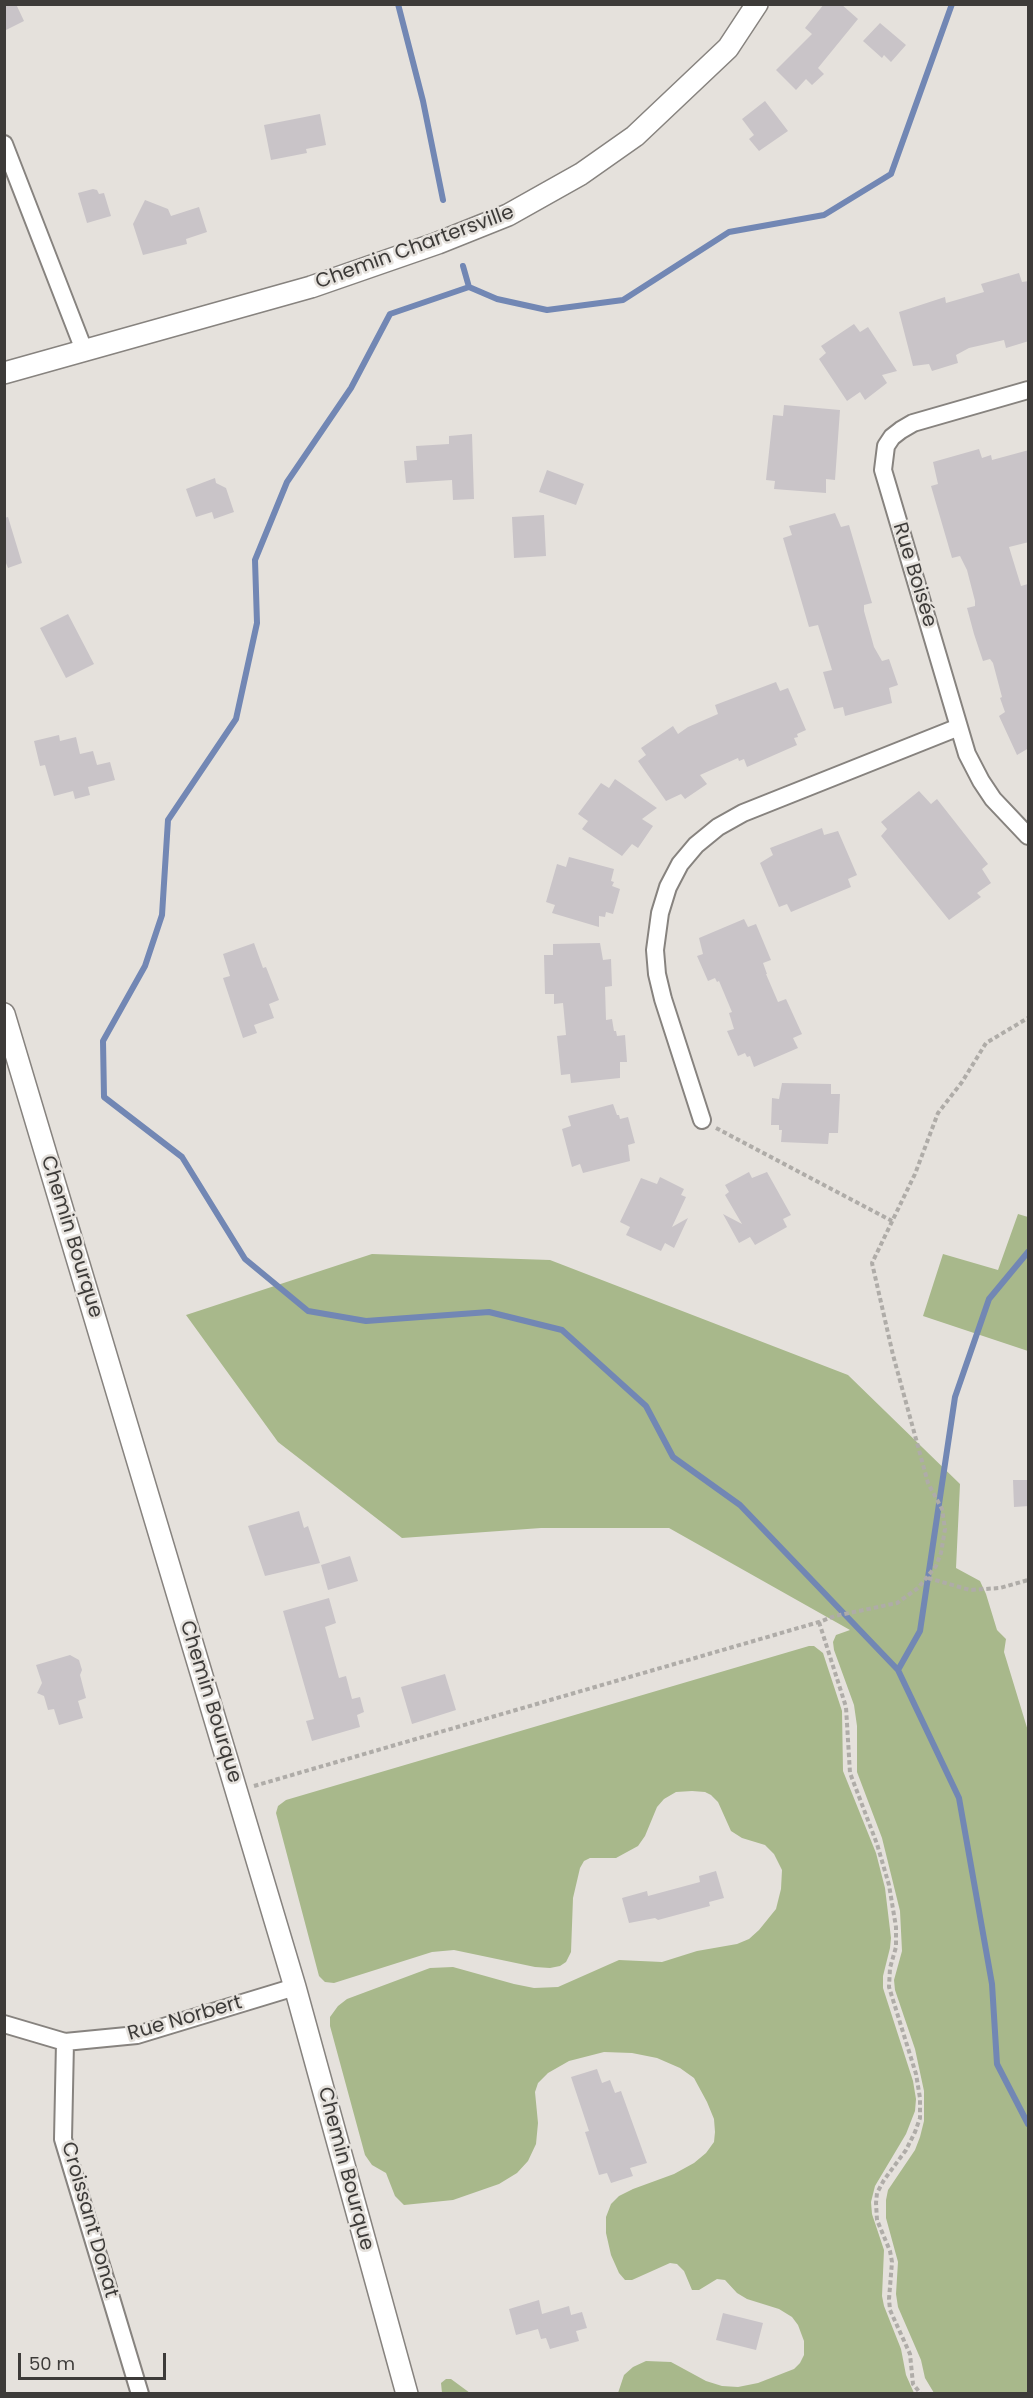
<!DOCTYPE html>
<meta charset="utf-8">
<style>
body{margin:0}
#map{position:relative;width:1033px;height:2398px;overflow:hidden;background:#e5e1dc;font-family:Poppins,sans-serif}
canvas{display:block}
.frame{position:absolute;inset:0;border:6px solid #3d3b39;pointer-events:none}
.scale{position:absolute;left:18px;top:2353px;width:148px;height:27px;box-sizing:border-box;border:3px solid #3d3b39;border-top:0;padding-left:8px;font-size:18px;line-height:21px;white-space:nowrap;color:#3d3b39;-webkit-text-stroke:4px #e5e1dc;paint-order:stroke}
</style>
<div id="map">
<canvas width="1033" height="2398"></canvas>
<div class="frame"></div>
<div class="scale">50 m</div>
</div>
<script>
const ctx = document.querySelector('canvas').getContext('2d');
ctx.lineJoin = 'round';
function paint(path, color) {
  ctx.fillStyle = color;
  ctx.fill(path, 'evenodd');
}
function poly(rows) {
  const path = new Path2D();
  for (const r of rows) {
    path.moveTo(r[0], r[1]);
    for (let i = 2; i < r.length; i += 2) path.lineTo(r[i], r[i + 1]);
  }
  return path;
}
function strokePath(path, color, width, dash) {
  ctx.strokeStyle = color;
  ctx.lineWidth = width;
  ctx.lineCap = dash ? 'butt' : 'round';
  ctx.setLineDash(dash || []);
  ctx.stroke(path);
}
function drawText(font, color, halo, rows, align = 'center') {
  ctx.font = font + ' Poppins,sans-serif';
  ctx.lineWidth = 5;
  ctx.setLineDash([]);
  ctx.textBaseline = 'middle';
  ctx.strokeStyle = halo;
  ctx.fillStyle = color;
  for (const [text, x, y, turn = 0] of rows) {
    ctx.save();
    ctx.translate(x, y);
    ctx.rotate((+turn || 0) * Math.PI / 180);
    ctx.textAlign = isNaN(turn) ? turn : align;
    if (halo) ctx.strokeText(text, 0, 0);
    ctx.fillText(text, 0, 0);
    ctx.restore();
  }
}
const green = poly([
 [1018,1214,1028,1217,1028,1351,923,1316,943,1254,998,1270],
 [372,1254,550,1260,848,1375,960,1484,956,1568,980,1581,986,1594,997,1630,1006,1639,1004,1652,1028,1731,1028,2393,934,2393,925,2378,921,2360,898,2307,896,2294,898,2262,886,2218,886,2200,888,2190,915,2150,920,2137,924,2121,924,2091,915,2049,895,1990,894,1980,902,1951,900,1911,882,1838,857,1772,857,1726,854,1705,834,1650,833,1642,836,1635,850,1630,669,1528,541,1528,402,1538,278,1442,186,1315],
 [809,1646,814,1646,823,1653,842,1711,843,1771,876,1853,885,1888,891,1938,890,1948,883,1976,883,1988,913,2081,916,2099,915,2111,906,2134,875,2186,871,2202,872,2214,884,2250,882,2296,884,2306,901,2349,906,2375,914,2393,618,2393,624,2375,633,2367,646,2361,671,2362,706,2381,722,2386,738,2387,758,2383,794,2369,800,2363,804,2355,804,2341,798,2325,792,2317,779,2309,747,2299,737,2293,725,2280,717,2279,699,2290,692,2290,684,2271,677,2264,670,2263,632,2280,625,2280,619,2273,611,2255,606,2233,606,2217,611,2204,619,2196,633,2189,674,2174,694,2163,706,2153,714,2142,715,2132,714,2119,707,2102,694,2078,680,2068,657,2058,632,2053,604,2052,569,2061,548,2073,538,2083,535,2092,538,2123,536,2144,528,2161,517,2173,499,2184,453,2200,404,2205,395,2196,386,2173,372,2165,365,2155,330,2026,330,2017,338,2006,347,1999,430,1968,453,1967,514,1984,534,1988,558,1987,619,1960,662,1962,697,1951,737,1944,749,1939,759,1930,776,1909,781,1889,782,1870,774,1854,765,1845,742,1838,731,1831,718,1802,711,1795,705,1792,692,1791,676,1792,664,1799,657,1807,645,1836,638,1846,616,1858,590,1858,584,1861,580,1868,573,1898,571,1952,566,1962,560,1966,550,1968,535,1967,454,1950,432,1952,334,1983,325,1982,319,1976,276,1813,278,1806,286,1800],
 [446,2379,451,2379,470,2393,442,2393,441,2383]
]);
const stream = poly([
 [398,4,423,101,443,200],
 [952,4,891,174,824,215,729,232,623,300,547,310,497,299,469,287,390,314,351,388,287,482,255,560,257,623,236,719,168,820,162,915,145,966,103,1041,104,1097,182,1157,245,1259,308,1311,366,1321,489,1312,562,1330,646,1406,673,1457,740,1505,898,1670,959,1798,992,1984,997,2064,1028,2124],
 [463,266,469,287],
 [898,1670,920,1631,955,1397,989,1299,1028,1252]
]);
const building = poly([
 [4,4,16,4,24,21,4,31],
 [824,4,841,4,858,19,818,68,824,74,812,85,806,79,796,90,776,70,812,34,805,28],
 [880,23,906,45,891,62,884,55,882,58,863,41],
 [765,101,788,131,759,151,749,139,754,135,742,119],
 [320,114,326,145,306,149,307,153,271,160,264,125],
 [93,189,97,190,99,194,104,193,111,216,87,223,78,193],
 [145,200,168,209,171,216,199,207,207,232,186,239,187,244,143,255,133,224],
 [1019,273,1022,282,1029,281,1029,341,1006,348,1004,340,969,348,956,355,958,363,932,371,929,364,913,366,899,312,945,297,946,303,984,292,981,284],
 [854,324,860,332,868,327,897,371,882,375,887,383,865,400,860,392,847,401,819,359,826,353,821,346],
 [784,405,840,410,835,480,826,479,826,493,774,489,775,481,766,480,773,415,783,416],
 [472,434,474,499,453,500,452,480,406,483,404,461,417,460,416,446,449,444,449,436],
 [979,449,982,458,991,455,992,460,1029,450,1029,542,1009,547,1021,586,1028,584,1029,748,1017,755,999,716,1005,712,1000,698,1002,697,993,663,990,659,983,661,974,634,967,608,975,606,975,601,967,570,960,556,952,558,931,486,938,484,933,462],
 [547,470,584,484,576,505,539,492],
 [215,478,216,483,226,488,234,512,214,519,212,512,196,517,186,489],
 [835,513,841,527,849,525,872,603,864,605,864,611,874,647,882,661,889,659,898,685,889,688,892,703,845,716,843,707,834,709,823,672,832,670,818,625,809,627,783,538,792,535,789,526],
 [544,515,546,556,514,558,512,517],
 [8,517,22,563,8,568,4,558,4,518],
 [68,614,94,664,66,678,40,628],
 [776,682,780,691,788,688,806,730,797,734,798,737,794,738,797,745,747,767,744,759,739,761,738,758,700,775,707,784,685,799,681,794,666,801,638,761,646,755,641,748,673,726,678,734,688,727,718,714,715,705],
 [59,735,60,741,76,737,80,754,93,751,97,765,110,762,115,780,88,787,90,795,75,799,73,791,54,796,45,765,40,766,34,741],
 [615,779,657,808,642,819,653,826,638,848,632,844,622,856,582,829,588,821,578,814,601,783,609,788],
 [919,791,931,804,937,799,988,864,982,869,991,883,977,893,981,897,949,920,881,836,887,829,881,822],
 [822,828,824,835,838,831,857,875,848,879,851,887,791,912,787,904,779,907,760,863,773,855,770,848],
 [569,857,614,869,611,881,614,882,612,886,620,889,613,914,606,912,605,917,599,916,599,927,552,913,555,905,546,902,557,864,566,867],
 [744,919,748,927,756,924,771,960,763,963,767,974,766,974,778,1002,786,999,802,1034,793,1038,798,1048,754,1067,750,1056,747,1057,745,1053,738,1056,727,1031,734,1029,729,1013,732,1012,719,981,717,982,715,978,708,981,697,956,703,954,699,938],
 [254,943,263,968,266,967,279,1000,269,1004,274,1018,254,1025,257,1033,243,1038,223,978,230,976,223,954],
 [600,943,603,960,611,959,612,986,605,987,606,1020,612,1019,614,1031,616,1031,617,1036,625,1035,627,1062,620,1062,620,1078,571,1083,570,1074,561,1075,557,1036,566,1035,563,1003,554,1004,554,994,545,994,544,955,553,955,553,944],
 [782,1083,831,1084,831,1094,840,1094,838,1133,829,1133,828,1144,781,1142,782,1130,779,1130,779,1125,771,1125,772,1098,779,1099],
 [613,1104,617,1115,619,1115,620,1119,628,1117,635,1143,628,1145,630,1161,583,1173,580,1164,572,1167,562,1129,571,1126,568,1116],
 [749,1172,752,1178,767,1172,791,1215,783,1219,787,1227,755,1245,750,1237,739,1243,723,1214,742,1224,725,1195,729,1192,725,1185],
 [660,1177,684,1189,681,1195,686,1197,672,1227,688,1218,674,1248,665,1243,661,1251,626,1235,630,1227,620,1222,641,1178,657,1184],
 [1013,1480,1029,1480,1029,1506,1014,1507],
 [299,1511,304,1528,308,1526,320,1563,265,1576,248,1526],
 [350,1556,358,1581,328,1590,321,1565],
 [329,1598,336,1623,325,1627,339,1678,346,1676,352,1699,360,1697,364,1712,357,1715,360,1727,312,1741,306,1721,314,1719,283,1611],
 [70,1655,79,1660,82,1670,80,1675,86,1698,78,1701,83,1718,59,1725,54,1709,48,1710,44,1696,37,1693,42,1683,36,1665],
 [445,1674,456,1710,412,1724,401,1687],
 [716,1871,724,1898,709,1902,710,1906,658,1920,655,1918,629,1923,622,1898,647,1891,648,1896,700,1882,699,1876],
 [597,2069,602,2083,610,2080,615,2093,621,2091,647,2163,630,2168,633,2176,611,2183,607,2173,599,2175,585,2132,589,2131,571,2077],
 [539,2300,542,2314,569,2306,571,2315,582,2312,587,2328,576,2331,579,2341,550,2349,546,2338,541,2339,538,2329,516,2335,509,2309],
 [723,2313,763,2323,756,2350,716,2340]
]);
const path = poly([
 [716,1128,892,1221],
 [928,1578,970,1590,1000,1588,1028,1580],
 [819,1622,846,1707,850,1773,877,1844,889,1885,896,1927,896,1947,890,1968,889,1987,916,2074,920,2098,920,2118,915,2132,906,2150,884,2180,877,2193,876,2203,877,2220,890,2251,892,2262,889,2299,890,2310,910,2354,913,2384,921,2394],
 [254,1786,819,1622,835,1616,897,1603,918,1588,936,1566,941,1553,945,1529,942,1509,928,1483,893,1355,872,1263,915,1174,938,1113,962,1082,986,1043,1028,1018]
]);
const minor = poly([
 [4,144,84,350],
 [1028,390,913,423,901,430,892,437,886,446,883,470,967,754,981,781,993,799,1028,836],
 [702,1120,663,999,657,974,655,950,660,913,668,887,680,864,696,845,718,827,743,813,959,727],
 [4,2024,65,2042,137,2035,295,1987],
 [65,2042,63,2139,140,2394]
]);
const tertiary = poly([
 [4,373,311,287,438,243,508,215,581,174,635,136,728,48,757,4],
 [4,1014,295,1987,407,2394]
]);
const streetNames = [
 ["Chemin Chartersville",415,248,-20],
 ["Rue Boisée",914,575,73],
 ["Chemin Bourque",71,1237,73],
 ["Chemin Bourque",210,1702,73],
 ["Rue Norbert",185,2019,-16],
 ["Chemin Bourque",345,2169,75],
 ["Croissant Donat",89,2220,74]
];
paint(green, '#a8b88b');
strokePath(stream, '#7287b4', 6);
paint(building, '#c9c4c8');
strokePath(minor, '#87837f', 20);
strokePath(tertiary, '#87837f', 24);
strokePath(path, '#afaca8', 4, [4.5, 3]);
strokePath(minor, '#fff', 16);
strokePath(tertiary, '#fff', 21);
drawText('20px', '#3d3b39', '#e5e1dc', streetNames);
</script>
